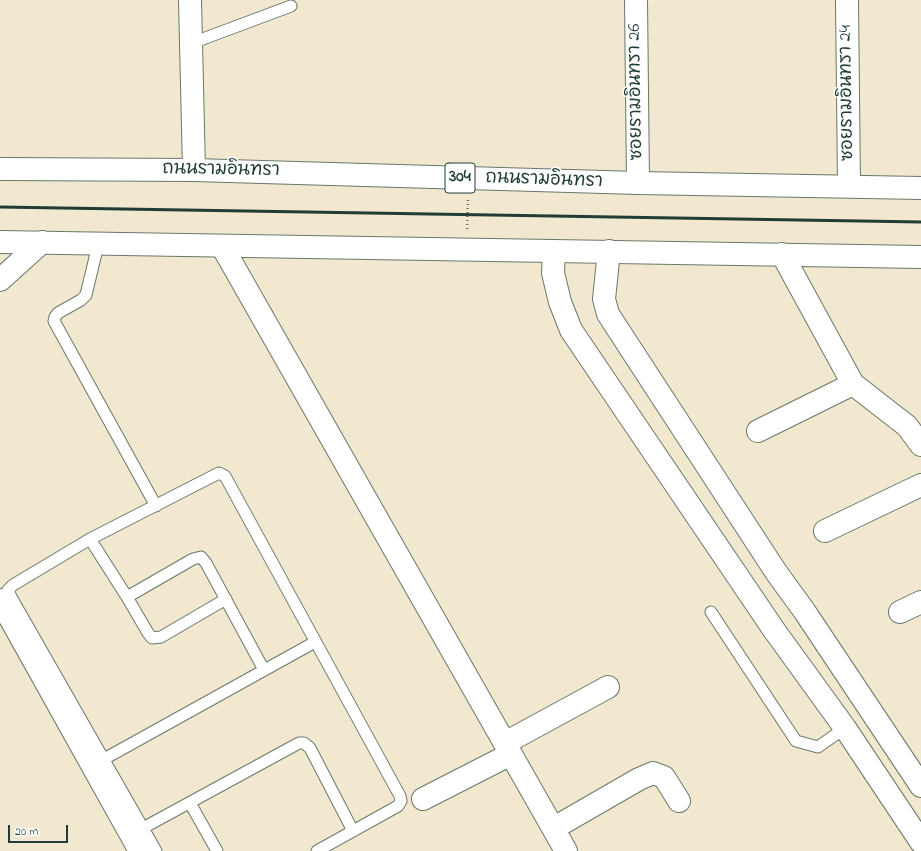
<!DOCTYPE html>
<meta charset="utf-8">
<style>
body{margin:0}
#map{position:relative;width:921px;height:851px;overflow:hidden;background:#f1e8cf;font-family:"Indie Flower",sans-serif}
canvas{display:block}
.scale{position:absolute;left:8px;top:825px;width:60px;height:18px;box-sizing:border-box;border:2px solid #1f3d34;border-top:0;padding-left:5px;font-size:12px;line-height:14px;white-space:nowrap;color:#1f3d34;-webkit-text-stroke:3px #fff;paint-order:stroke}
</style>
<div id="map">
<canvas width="921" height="851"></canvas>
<div class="scale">20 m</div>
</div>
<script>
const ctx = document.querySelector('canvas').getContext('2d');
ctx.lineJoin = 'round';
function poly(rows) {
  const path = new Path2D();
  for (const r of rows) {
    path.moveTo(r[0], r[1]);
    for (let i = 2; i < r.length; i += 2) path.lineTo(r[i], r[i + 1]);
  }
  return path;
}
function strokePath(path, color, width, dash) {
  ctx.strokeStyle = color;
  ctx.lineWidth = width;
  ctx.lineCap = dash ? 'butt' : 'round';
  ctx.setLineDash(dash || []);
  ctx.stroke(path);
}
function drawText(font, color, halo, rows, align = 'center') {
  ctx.font = font + ' "Indie Flower","Playpen Sans Thai",sans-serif';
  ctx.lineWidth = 3;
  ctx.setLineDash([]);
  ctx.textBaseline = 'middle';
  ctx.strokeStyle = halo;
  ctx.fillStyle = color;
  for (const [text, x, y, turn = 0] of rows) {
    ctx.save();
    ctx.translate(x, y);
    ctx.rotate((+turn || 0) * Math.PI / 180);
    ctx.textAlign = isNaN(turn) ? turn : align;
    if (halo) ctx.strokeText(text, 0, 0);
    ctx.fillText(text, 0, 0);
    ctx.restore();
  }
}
const path = poly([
 [467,229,468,198]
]);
const service = poly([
 [192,43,291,6],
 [98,245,86,295,81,300,58,313,55,317,54,321,156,506],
 [90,539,127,597,193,559,201,557,206,563,264,670],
 [127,597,148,633,152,638,161,637,226,599],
 [711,612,796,741,818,747,845,728],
 [104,759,315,642],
 [190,803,217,851],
 [143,828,299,743,304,743,310,748,353,831],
 [156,851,11,597,8,590,13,585,90,539,219,473,225,476,400,796,401,801,398,806,317,851]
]);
const minor = poly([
 [190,0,194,170],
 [636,0,638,183],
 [847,0,849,186],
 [222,246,566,851],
 [609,251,604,299,608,314,776,572,805,612,921,786],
 [554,252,553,273,560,302,571,330,774,630,845,728,921,842],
 [782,254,853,384,907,426,921,445],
 [0,280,42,242],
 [758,431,853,384],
 [825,531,921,485],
 [0,600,140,851],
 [900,612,921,602],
 [505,743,608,687],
 [423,799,511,754],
 [554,828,639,779,653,773,664,777,679,801]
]);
const primary = poly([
 [0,169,194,170,638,183,921,188],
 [0,242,921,257]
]);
const rail = poly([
 [0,207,921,222]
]);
const shields = [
 [460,178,30]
];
const shieldNames = [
 ["304",460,178]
];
const streetNames = [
 ["ซอยรามอินทรา 26",637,92,-91],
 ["ซอยรามอินทรา 24",848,93,-91],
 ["ถนนรามอินทรา",221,171,1],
 ["ถนนรามอินทรา",544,181,2]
];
strokePath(service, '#68796a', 13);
strokePath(minor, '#68796a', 24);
strokePath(primary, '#68796a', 24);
strokePath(path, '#68796a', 2.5, [1, 3]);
strokePath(service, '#fff', 11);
strokePath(minor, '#fff', 22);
strokePath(primary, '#fff', 22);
strokePath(rail, '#1f3d34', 3);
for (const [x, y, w] of shields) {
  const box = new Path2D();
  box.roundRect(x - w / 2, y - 15, w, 30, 3);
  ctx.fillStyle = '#fff';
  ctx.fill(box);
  strokePath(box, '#1f3d34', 1);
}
drawText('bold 17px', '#1f3d34', null, shieldNames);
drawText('18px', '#1f3d34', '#fff', streetNames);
</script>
